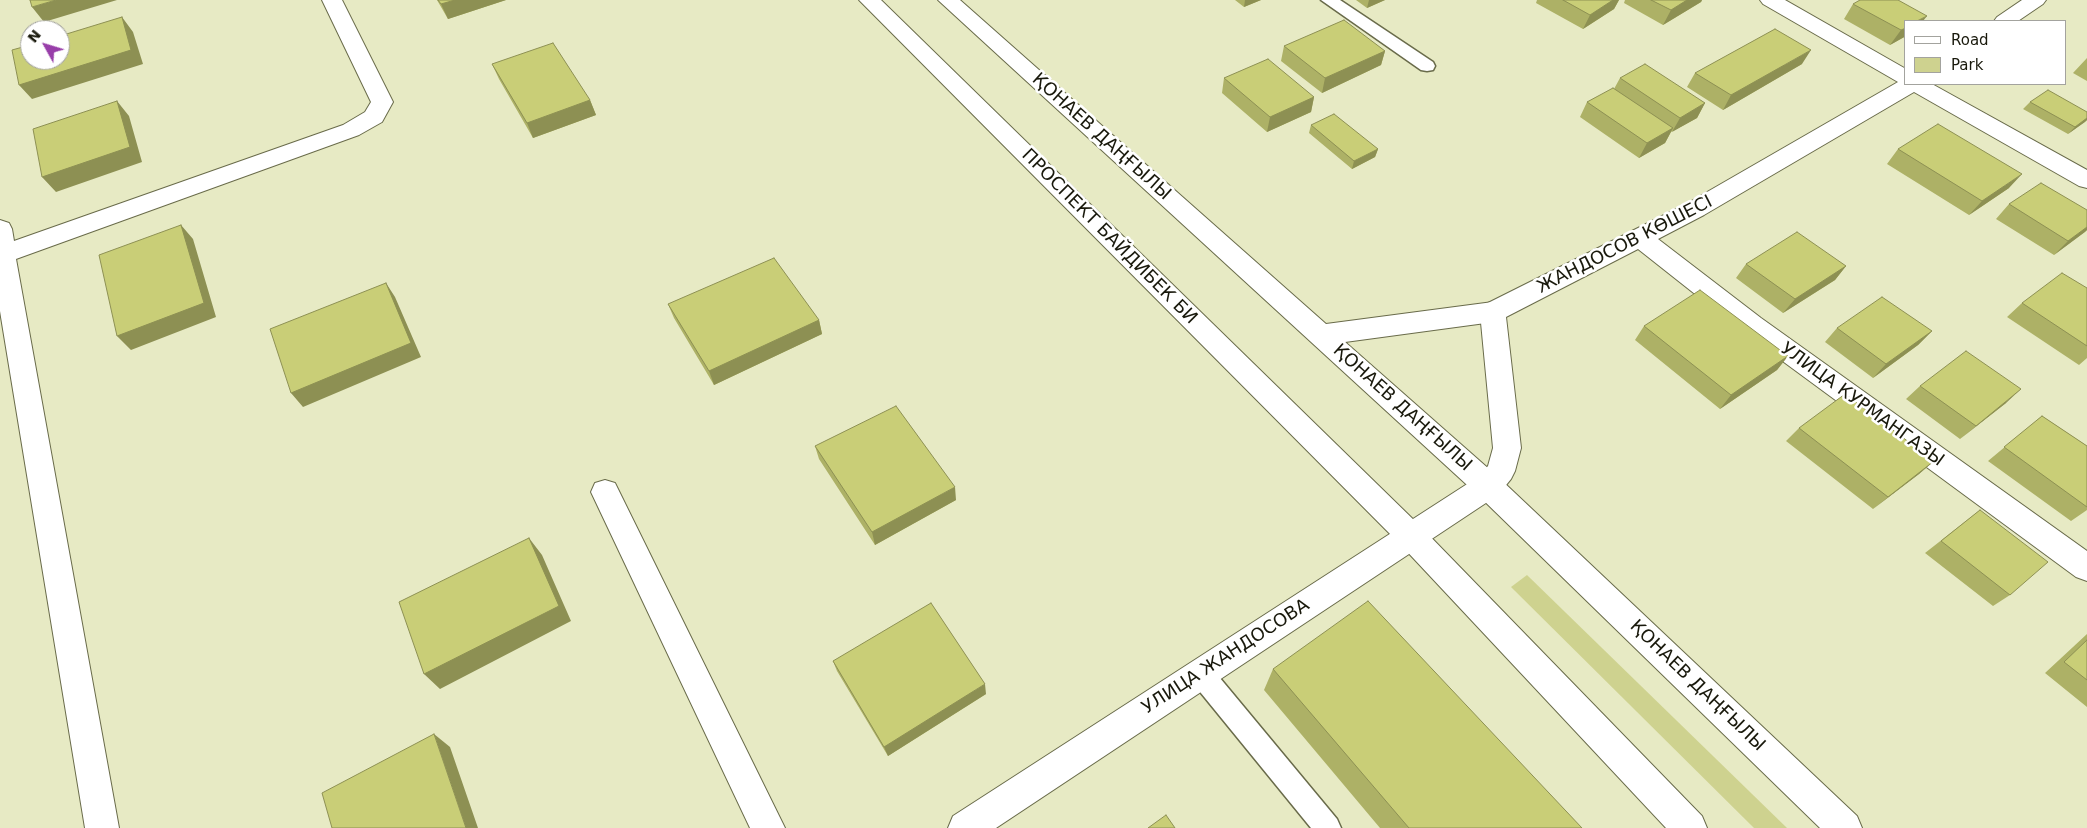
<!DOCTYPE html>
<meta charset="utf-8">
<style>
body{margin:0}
#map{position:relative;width:2087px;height:828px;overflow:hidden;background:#e7eac4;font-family:"DejaVu Sans",sans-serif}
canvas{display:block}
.legend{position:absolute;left:1904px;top:20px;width:162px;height:65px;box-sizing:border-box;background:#fff;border:1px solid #a3a39e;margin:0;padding:6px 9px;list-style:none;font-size:15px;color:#19190c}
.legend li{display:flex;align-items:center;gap:10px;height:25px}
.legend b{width:25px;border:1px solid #a3a39e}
.north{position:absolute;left:20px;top:20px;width:50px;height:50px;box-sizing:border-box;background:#fff;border:1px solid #a3a39e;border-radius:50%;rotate:309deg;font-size:14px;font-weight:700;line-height:20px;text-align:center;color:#19190c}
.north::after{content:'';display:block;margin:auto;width:18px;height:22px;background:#983ea9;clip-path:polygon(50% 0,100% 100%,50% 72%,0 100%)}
</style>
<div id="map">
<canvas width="2087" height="828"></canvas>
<ul class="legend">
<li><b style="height:6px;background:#fff"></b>Road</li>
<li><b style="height:14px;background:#ced28f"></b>Park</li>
</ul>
<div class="north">N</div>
</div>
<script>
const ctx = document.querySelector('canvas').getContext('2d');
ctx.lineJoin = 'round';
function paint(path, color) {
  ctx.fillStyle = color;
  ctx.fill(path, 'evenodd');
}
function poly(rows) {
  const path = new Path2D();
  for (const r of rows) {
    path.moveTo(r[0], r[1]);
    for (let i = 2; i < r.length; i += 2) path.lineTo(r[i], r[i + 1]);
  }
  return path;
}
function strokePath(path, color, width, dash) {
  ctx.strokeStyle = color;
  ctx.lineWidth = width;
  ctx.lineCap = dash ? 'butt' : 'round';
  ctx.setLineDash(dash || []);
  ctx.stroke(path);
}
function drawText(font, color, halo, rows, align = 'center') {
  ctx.font = font + ' "DejaVu Sans",sans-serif';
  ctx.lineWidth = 5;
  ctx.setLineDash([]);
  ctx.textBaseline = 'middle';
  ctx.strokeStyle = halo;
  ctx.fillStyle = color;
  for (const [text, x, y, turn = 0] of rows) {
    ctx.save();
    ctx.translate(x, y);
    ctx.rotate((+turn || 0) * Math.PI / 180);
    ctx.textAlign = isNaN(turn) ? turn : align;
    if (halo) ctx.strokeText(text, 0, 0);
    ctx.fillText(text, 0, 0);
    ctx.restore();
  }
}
const green = poly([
 [1527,575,1787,828,1754,828,1511,587]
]);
const lane = poly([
 [1321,0,1340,0,1433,62,1435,66,1433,70,1427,71,1421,70,1321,0],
 [1201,662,1210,666,1337,819,1341,828,1311,828,1192,682,1189,674,1192,666,1201,662]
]);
const street = poly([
 [322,0,342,0,393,102,382,122,359,135,16,259,119,828,85,828,0,311,0,220,9,223,12,229,14,241,343,125,365,112,371,102,322,0],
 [1760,0,1785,0,1906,69,1906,84,1932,84,2087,170,2087,188,2079,186,1914,92,1704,215,1658,239,1761,318,2087,551,2087,581,2076,577,1743,332,1638,249,1506,317,1521,448,1515,471,1511,479,1498,495,996,828,948,828,953,816,1478,477,1488,466,1493,448,1480,312,1484,305,1688,203,1898,82,1763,4,1760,0],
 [2022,0,2046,0,2043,4,2018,21,1994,21,1997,17,2022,0],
 [605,480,615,483,785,828,750,828,591,492,595,483,605,480]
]);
const primary = poly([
 [859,0,881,0,1420,526,1702,816,1707,828,1666,828,1400,544,859,0],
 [938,0,960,0,1326,324,1493,302,1502,305,1506,312,1502,319,1493,322,1345,342,1498,477,1857,816,1862,828,1820,828,1478,495,938,0]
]);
const wall = poly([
 [437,0,506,0,448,19],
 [1235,0,1261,0,1244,7],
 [1356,0,1385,0,1367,8],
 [1537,0,1619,0,1614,9,1583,29,1536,3],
 [1625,0,1702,0,1701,2,1663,25,1624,3],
 [1853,4,1906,21,1906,36,1890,45,1844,19],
 [1284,46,1385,51,1381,65,1322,93,1281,61],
 [2087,58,2087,81,2073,73],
 [492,64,590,100,596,115,533,138,499,79],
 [1802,64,1723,110,1687,87,1695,73],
 [1224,78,1314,97,1311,112,1267,132,1222,93],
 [1620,78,1705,103,1697,118,1671,132,1665,143,1639,158,1580,117,1587,102,1614,89],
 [2030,102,2087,112,2087,120,2068,134,2023,109],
 [1311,125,1378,149,1375,157,1352,169,1309,133],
 [1898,149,2009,188,1969,215,1887,164],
 [2009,204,2087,210,2087,230,2054,255,1996,219],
 [1746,264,1846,266,1835,280,1783,313,1736,278],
 [2087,288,2087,358,2079,365,2007,317,2022,303],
 [668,304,819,320,822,334,714,385,674,318],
 [1644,326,1788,356,1777,370,1720,409,1635,340],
 [1837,328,1932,331,1918,345,1873,378,1825,342],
 [1920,386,2006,403,1960,439,1906,399],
 [2042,416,2087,446,2087,510,2071,521,1988,461],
 [1799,428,1934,461,1919,474,1873,509,1786,441],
 [815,446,956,500,875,545,819,459],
 [1980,510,2010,595,1993,606,1925,553],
 [2087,634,2087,707,2045,673],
 [833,661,986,694,888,756,837,671],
 [1273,669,1582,828,1380,828,1264,690]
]);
const shadedWall = poly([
 [56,0,117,0,44,22,32,7],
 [455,0,506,0,448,19,441,4],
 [1245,0,1261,0,1244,7],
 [1369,0,1385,0,1367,8],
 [1613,0,1619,0,1614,9,1583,29,1590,15],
 [1687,0,1702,0,1701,2,1663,25,1671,10],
 [1927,16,1923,21,1917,21],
 [122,17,133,32,143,64,32,99,19,85],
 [1906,28,1906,36,1890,45,1901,30],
 [1811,50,1802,64,1723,110,1731,95],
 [1385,51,1381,65,1322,93,1325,78],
 [1314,97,1311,112,1267,132,1270,117],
 [590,100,596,115,533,138,527,123],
 [117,101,129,116,142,162,56,192,42,177],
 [1705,103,1697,118,1672,132,1680,118],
 [2087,118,2087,120,2085,122,2068,134,2075,127],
 [1673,128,1665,143,1639,158,1647,143],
 [1378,149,1375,157,1352,169,1354,161],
 [2022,174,2009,188,1969,215,1982,201],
 [181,225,193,239,216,317,131,350,117,336],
 [2087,227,2087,230,2085,232,2054,255,2068,241],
 [1846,266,1835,280,1783,313,1795,299],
 [386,283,395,297,421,357,303,407,291,393],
 [819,320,822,334,714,385,709,371],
 [1932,331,1918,345,1873,378,1886,364],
 [1788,356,1777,370,1720,409,1731,395],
 [2021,389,2006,403,1960,439,1976,426],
 [1934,461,1919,474,1873,509,1888,497],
 [955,487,956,500,875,545,872,532],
 [529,538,542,555,571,621,440,689,424,674],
 [985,684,986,694,888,756,884,747],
 [434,734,450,747,478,828,466,828]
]);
const building = poly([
 [30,0,56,0,32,7,30,0],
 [438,0,455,0,441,4,438,0],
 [1563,0,1613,0,1590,15,1563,0],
 [1651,0,1687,0,1671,10,1651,0],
 [1860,0,1898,0,1927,16,1917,21,1906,21,1906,28,1901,30,1853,4,1860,0],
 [122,17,131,50,19,85,12,50,30,45,30,60,60,60,60,36,122,17],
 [1344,20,1385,51,1325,78,1284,46,1344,20],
 [1775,29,1811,50,1731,95,1695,73,1775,29],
 [553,43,590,100,527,123,492,64,553,43],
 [1268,59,1314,97,1270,117,1224,78,1268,59],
 [1645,64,1705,103,1680,118,1620,78,1645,64],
 [1613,88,1673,128,1647,143,1587,102,1613,88],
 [2048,90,2087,112,2087,118,2075,127,2030,102,2048,90],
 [117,101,130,147,42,177,33,129,117,101],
 [1334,114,1378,149,1354,161,1311,125,1334,114],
 [1938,124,2022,174,1982,201,1898,149,1938,124],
 [2041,183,2087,210,2087,227,2068,241,2009,204,2041,183],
 [181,225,204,303,117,336,99,255,181,225],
 [1797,232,1846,266,1795,299,1746,264,1797,232],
 [774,258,819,320,709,371,668,304,774,258],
 [2062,273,2087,288,2087,346,2022,303,2062,273],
 [386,283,411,343,291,393,270,329,386,283],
 [1700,290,1788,356,1731,395,1644,326,1700,290],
 [1882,297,1932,331,1886,364,1837,328,1882,297],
 [1966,351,2021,389,1976,426,1920,386,1966,351],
 [1845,394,1934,461,1888,497,1799,428,1845,394],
 [896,406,955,487,872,532,815,446,896,406],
 [2042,416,2087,446,2087,507,2004,447,2042,416],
 [1980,510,2048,562,2010,595,1941,541,1980,510],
 [529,538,559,606,424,674,399,602,529,538],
 [1368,601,1582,828,1409,828,1273,669,1368,601],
 [931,603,985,684,884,747,833,661,931,603],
 [2087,640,2087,680,2064,662,2087,640],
 [434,734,466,828,332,828,322,793,434,734],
 [1166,815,1175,828,1148,828,1166,815]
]);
const streetNames = [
 ["ҚОНАЕВ ДАҢҒЫЛЫ",1101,137,42],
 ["ПРОСПЕКТ БАЙДИБЕК БИ",1109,237,45],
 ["ЖАНДОСОВ КӨШЕСІ",1625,245,-27],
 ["УЛИЦА КУРМАНГАЗЫ",1862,405,36],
 ["ҚОНАЕВ ДАҢҒЫЛЫ",1402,408,42],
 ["УЛИЦА ЖАНДОСОВА",1226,657,-33],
 ["ҚОНАЕВ ДАҢҒЫЛЫ",1697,686,44]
];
paint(green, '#ced28f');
strokePath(lane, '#696b4a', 3);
strokePath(street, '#696b4a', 2);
strokePath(primary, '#696b4a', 2);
paint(lane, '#fff');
paint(street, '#fff');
paint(primary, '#fff');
paint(wall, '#adb166');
paint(shadedWall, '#8d9053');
paint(building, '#c9ce77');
strokePath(building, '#8d9053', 1);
drawText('18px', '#19190c', '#fff', streetNames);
</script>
